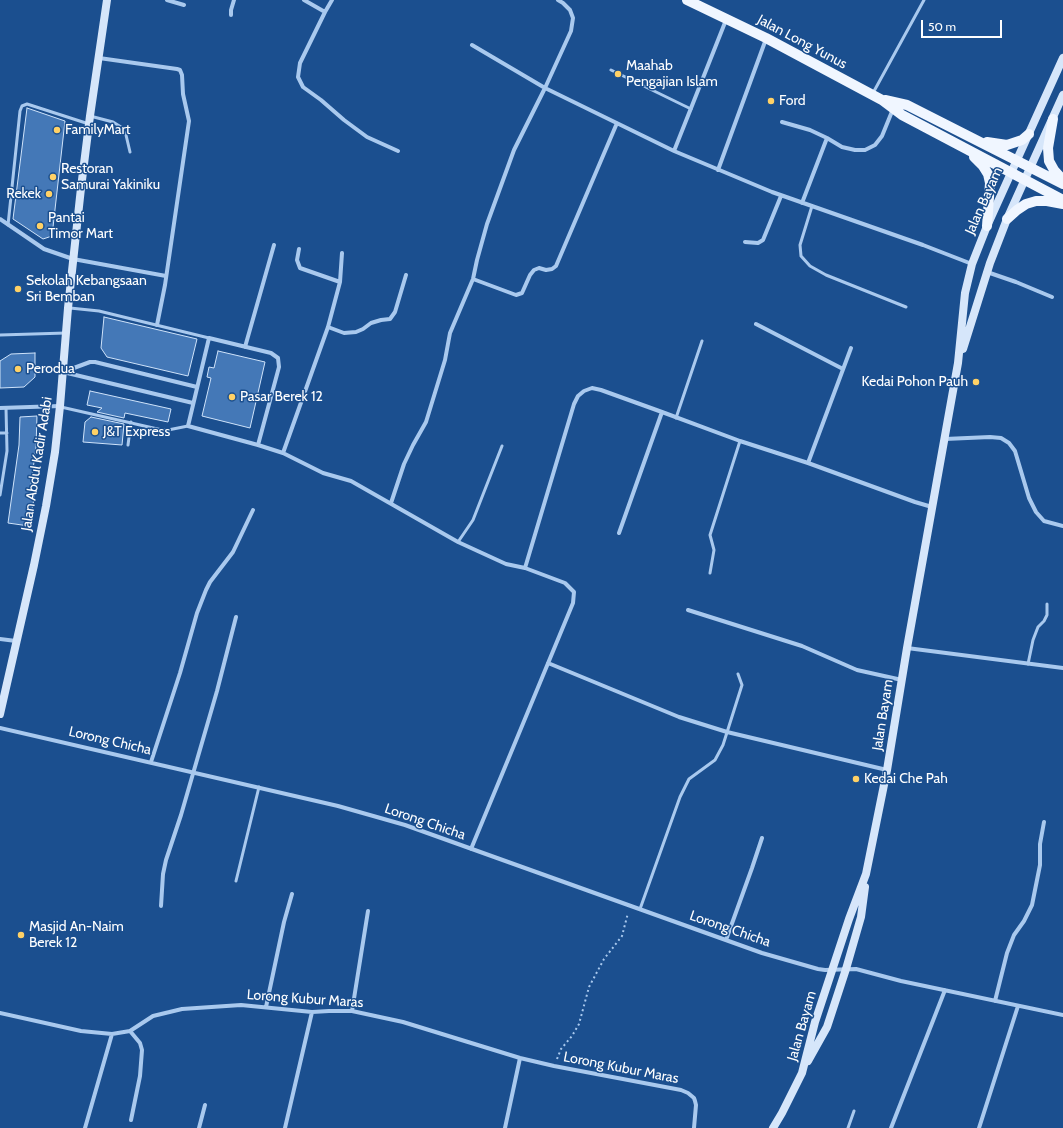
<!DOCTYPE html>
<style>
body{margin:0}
#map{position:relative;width:1063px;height:1128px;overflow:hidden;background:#1b4f8f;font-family:Cabin,sans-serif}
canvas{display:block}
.scale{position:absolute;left:921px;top:20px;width:81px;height:18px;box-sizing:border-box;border:2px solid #fff;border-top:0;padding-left:5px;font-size:12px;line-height:14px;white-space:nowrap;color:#fff;-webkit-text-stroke:3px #1b4f8f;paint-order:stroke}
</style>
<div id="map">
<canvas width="1063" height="1128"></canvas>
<div class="scale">50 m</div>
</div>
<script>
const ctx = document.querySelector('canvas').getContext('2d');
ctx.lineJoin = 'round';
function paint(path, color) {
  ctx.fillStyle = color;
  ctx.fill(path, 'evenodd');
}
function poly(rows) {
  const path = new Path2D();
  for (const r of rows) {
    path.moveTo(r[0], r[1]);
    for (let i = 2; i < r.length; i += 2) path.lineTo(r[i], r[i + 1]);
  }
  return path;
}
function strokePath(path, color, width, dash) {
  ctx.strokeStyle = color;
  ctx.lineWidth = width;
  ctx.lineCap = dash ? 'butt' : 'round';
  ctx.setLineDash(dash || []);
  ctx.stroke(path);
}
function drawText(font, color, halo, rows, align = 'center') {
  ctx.font = font + ' Cabin,sans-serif';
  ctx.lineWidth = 3;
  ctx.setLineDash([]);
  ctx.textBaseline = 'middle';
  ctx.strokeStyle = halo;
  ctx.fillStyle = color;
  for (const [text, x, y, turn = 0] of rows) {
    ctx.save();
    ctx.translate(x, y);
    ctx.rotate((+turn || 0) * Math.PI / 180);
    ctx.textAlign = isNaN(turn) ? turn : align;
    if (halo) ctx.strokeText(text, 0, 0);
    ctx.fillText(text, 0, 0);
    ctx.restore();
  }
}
const building = poly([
 [27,108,65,121,52,236,43,239,13,219,27,108],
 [104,317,197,339,188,376,107,357,101,348,104,317],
 [218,351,265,362,250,428,202,416,211,378,207,377,209,367,214,368,218,351],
 [35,353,35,377,24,387,0,388,0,361,11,354,35,353],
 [90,391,171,409,168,422,125,413,124,418,97,412,102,408,87,405,90,391],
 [37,416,36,447,30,492,35,493,29,526,8,523,19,445,20,417,37,416],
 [91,417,124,424,122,445,83,442,85,422,91,417]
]);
const path = poly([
 [557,1059,561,1049,572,1036,579,1024,589,987,604,959,622,936,628,913]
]);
const service = poly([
 [611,70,691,109],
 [873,93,924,0],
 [90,116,113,122,121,127,126,135,130,152],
 [812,206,800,245,801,256,810,266,826,275,906,307],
 [8,225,20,111,22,106,27,104,89,124],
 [70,308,99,311,209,338],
 [0,335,66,333],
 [61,407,162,430,168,430,188,426],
 [676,418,702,341],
 [0,433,7,433],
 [128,445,131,422],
 [0,495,7,451,6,408],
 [458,542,473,520,502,446],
 [710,573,714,550,710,535,740,441],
 [1028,664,1033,640,1038,627,1044,621,1047,615,1047,604],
 [236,881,259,787],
 [640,909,680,797,689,779,715,760,723,745,742,685,738,674],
 [848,1128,854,1111]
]);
const minor = poly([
 [167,0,184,5],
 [304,0,325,12],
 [332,0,325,12,300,63,298,77,303,87,321,100,344,120,367,137,398,151],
 [231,15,231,10,234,0],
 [472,45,545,88,674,151,772,192,923,245,972,264],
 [99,58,177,69,180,70,182,75,183,94,189,121,165,285,157,325],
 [782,122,810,130,827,138,842,147,855,150,865,150,875,145,882,136,893,109],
 [674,151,726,20],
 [718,170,766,39],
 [802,203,827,138],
 [0,219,44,249,73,259,166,276],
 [745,242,758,243,763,240,781,196],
 [987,272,1016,282,1052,297],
 [473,279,516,295,522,293,530,275,534,270,539,268,546,270,552,269,556,266,617,123],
 [340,282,342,253],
 [756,324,843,369],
 [328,327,344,333,356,332,363,329,371,323,381,320,390,319,395,312,406,275],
 [245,347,274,245],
 [63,372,90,362,95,362,197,387],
 [63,372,193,403],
 [0,408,60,406],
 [945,439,990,437,1001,438,1009,443,1015,451,1029,498,1036,512,1044,521,1063,526],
 [258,445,279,367,278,358,271,353,209,338,188,426,258,445,283,453,323,473,351,481,458,542,506,564,525,568,565,583,574,592,573,603,471,849],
 [283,453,328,327,340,282,300,268,297,260,299,249],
 [808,463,851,348],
 [391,503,404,464,413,445,426,422,445,360,450,333,473,279,477,260,487,224,514,150,545,88,571,31,573,18,570,10,563,3,558,0],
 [619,533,662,412],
 [525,568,574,404,578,396,584,391,592,388,601,390,662,412,740,441,808,463,915,502,932,507],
 [688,610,802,646,857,670,902,680],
 [0,639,16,641],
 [907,648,1063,668],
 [548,663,679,717,727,732,887,770],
 [0,728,338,806,405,825,762,953,818,969,825,970,856,969,901,981,1063,1015],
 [151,762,180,673,197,613,206,590,210,582,233,552,253,510],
 [161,906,163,874,166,860,181,815,217,691,236,617],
 [726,940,752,868,762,838],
 [995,1001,1007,953,1014,935,1024,921,1032,905,1040,865,1040,844,1044,822],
 [266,1007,284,922,292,894],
 [352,1011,368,911],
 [0,1013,81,1031,112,1034,130,1031,153,1016,182,1009,241,1005,312,1012,329,1011,352,1011,403,1022,520,1058,554,1066,681,1090,688,1093,694,1098,695,1101,696,1105,694,1128],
 [130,1031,140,1043,142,1050,140,1076,131,1120],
 [85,1128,112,1034],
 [199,1128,205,1105],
 [285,1128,312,1012],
 [505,1128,520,1058],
 [891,1128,945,990],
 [979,1128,1018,1006]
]);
const secondary = poly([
 [963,349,990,263,1007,219,1063,95],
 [0,714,34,565,46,506,55,452,60,406,68,308,81,188,90,116,107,0],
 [808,1061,827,1027,846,969,861,917,865,887],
 [773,1128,782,1113,802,1073,815,1022,849,919,866,874,887,770,907,648,958,363,965,293,972,264,987,226,1063,58]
]);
const primary = poly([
 [687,0,766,38,882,100,902,115,1063,200],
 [885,100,907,105,1063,184],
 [1053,119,1048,148,1049,161,1054,170,1063,180],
 [987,142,1007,145,1022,140,1029,134],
 [974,157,983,166,988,174,990,183,987,226],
 [1007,219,1017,210,1026,204,1036,201,1047,201,1063,204]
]);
const markers = [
 [618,74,4,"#ffd166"],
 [771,101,4,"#ffd166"],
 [57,130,4,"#ffd166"],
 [53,177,4,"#ffd166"],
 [49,194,4,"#ffd166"],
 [40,226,4,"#ffd166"],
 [18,289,4,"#ffd166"],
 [18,369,4,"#ffd166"],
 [976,382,4,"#ffd166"],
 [232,397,4,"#ffd166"],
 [95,432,4,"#ffd166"],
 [856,779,4,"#ffd166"],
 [21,935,4,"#ffd166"]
];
const streetNames = [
 ["Jalan Long Yunus",802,42,28],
 ["Jalan Bayam",984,201,-66],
 ["Jalan Abdul Kadir Adabi",37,464,-81],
 ["Jalan Bayam",883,715,-81],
 ["Lorong Chicha",110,741,13],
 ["Lorong Chicha",425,822,19],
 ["Lorong Chicha",730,929,19],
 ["Lorong Kubur Maras",305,999,4],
 ["Jalan Bayam",802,1026,-74],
 ["Lorong Kubur Maras",621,1068,11]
];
const poiNames = [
 ["Maahab",626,66],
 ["Pengajian Islam",626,82],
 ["Ford",779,101],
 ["FamilyMart",65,130],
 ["Restoran",61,169],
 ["Samurai Yakiniku",61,185],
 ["Rekek",41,194,"right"],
 ["Pantai",48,218],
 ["Timor Mart",48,234],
 ["Sekolah Kebangsaan",26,281],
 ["Sri Bemban",26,297],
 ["Perodua",26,369],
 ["Kedai Pohon Pauh",968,382,"right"],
 ["Pasar Berek 12",240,397],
 ["J&T Express",103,432],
 ["Kedai Che Pah",864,779],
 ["Masjid An-Naim",29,927],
 ["Berek 12",29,943]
];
paint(building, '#4478b7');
strokePath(building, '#cfe3fa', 1);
strokePath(path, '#a9c9ee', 2, [2, 3]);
strokePath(service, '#a9c9ee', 3);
strokePath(minor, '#a9c9ee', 4);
strokePath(secondary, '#d6e6fa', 8);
strokePath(primary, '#f0f6ff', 10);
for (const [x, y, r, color] of markers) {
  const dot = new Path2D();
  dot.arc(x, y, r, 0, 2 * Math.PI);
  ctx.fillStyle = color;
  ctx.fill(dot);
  strokePath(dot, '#1b4f8f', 1.5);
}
drawText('14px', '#fff', '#1b4f8f', streetNames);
drawText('14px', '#fff', '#1b4f8f', poiNames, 'left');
</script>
